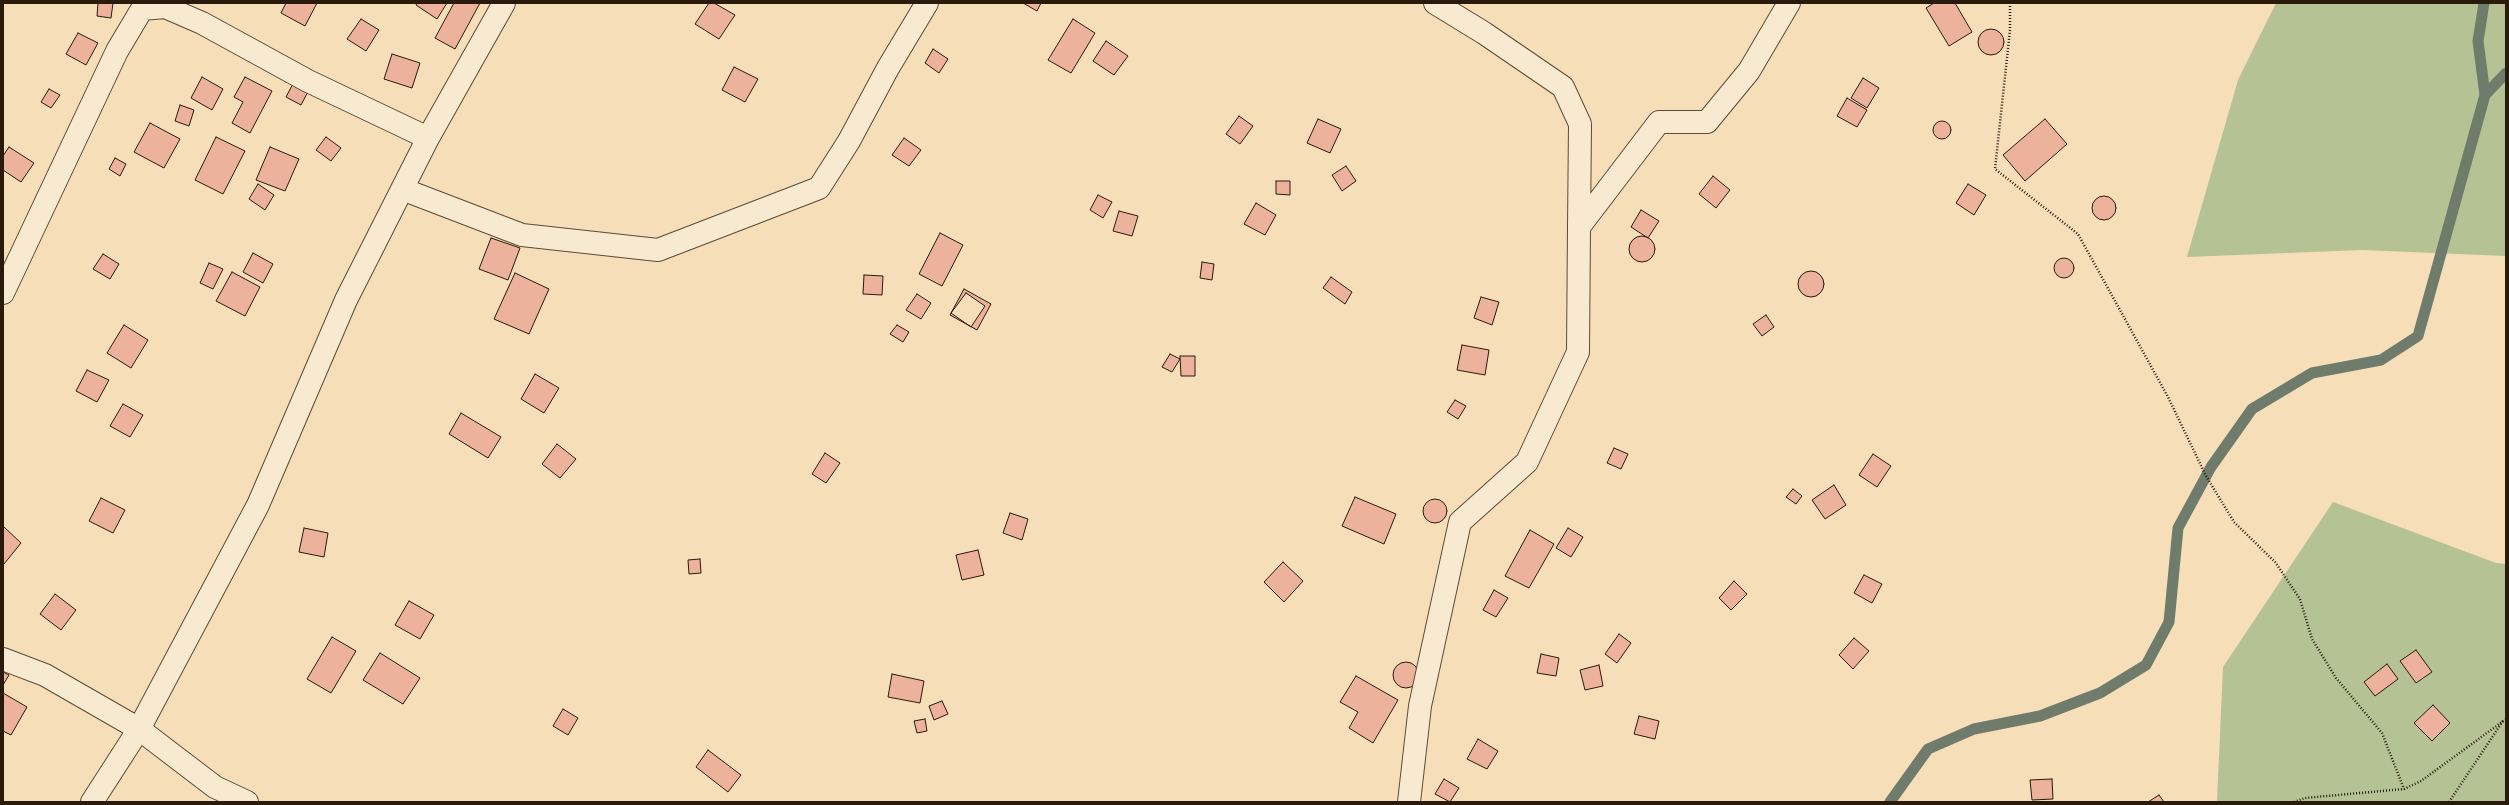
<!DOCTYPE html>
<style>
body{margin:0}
#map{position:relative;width:2509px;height:805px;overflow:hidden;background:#f5deb8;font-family:"Libre Bodoni",serif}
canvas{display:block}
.frame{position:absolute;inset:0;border:4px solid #291a0c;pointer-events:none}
</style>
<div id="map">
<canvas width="2509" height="805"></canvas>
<div class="frame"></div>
</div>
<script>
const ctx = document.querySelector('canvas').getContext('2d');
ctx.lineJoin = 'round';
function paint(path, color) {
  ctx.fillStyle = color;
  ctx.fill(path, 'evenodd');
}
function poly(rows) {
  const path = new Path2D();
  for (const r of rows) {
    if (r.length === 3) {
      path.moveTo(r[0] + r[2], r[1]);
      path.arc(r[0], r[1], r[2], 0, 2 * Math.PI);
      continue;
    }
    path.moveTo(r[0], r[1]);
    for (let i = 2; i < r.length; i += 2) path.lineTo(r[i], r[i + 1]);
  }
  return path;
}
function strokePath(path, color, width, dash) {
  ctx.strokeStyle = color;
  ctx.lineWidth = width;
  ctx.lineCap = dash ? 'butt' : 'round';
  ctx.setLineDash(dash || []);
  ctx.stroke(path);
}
const green = poly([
 [2276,3,2506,3,2506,256,2362,250,2187,257,2238,80],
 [2333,502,2496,563,2506,564,2506,802,2217,802,2223,667]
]);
const stream = poly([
 [2484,3,2478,41,2485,95],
 [1890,802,1928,749,1974,729,2040,716,2100,693,2146,665,2169,622,2178,528,2211,467,2252,409,2312,373,2381,360,2418,336,2485,95,2506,73]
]);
const building = poly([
 [98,3,113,3,111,18,97,16,98,3],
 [286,3,317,3,305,26,281,13,286,3],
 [417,3,447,3,437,19,416,5,417,3],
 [454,3,480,3,455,49,435,38,454,3],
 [709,3,714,3,735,15,719,39,695,24,709,3],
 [1023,3,1041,3,1037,11,1023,3],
 [1934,3,1955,3,1972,32,1949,46,1926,8,1934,3],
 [361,19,379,30,366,51,347,39,361,19],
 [1073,19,1095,33,1071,73,1048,60,1073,19],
 [1991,42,13],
 [78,33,98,43,86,65,66,54,78,33],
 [1106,41,1128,56,1114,75,1093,61,1106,41],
 [933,49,948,59,939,73,925,63,933,49],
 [392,54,420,63,412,88,384,79,392,54],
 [734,67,758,79,745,102,722,90,734,67],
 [202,77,223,89,212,110,191,98,202,77],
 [245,77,272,91,250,133,232,123,243,102,234,97,245,77],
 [296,78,311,86,301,105,286,97,296,78],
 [1863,78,1879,88,1867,108,1851,98,1863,78],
 [49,89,60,95,51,108,41,102,49,89],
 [1847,98,1867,110,1857,127,1837,116,1847,98],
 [180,105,194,110,189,126,175,121,180,105],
 [1239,116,1253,126,1240,144,1226,134,1239,116],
 [1318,119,1341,129,1330,153,1307,143,1318,119],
 [2045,119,2067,144,2025,181,2003,155,2045,119],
 [1942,130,9],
 [150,123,180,139,164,168,134,152,150,123],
 [216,137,245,151,223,194,195,180,216,137],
 [326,137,341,148,331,161,316,150,326,137],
 [904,138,921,150,909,166,892,155,904,138],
 [9,147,34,163,21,182,3,170,3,156,9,147],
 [270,147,299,159,285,191,256,180,270,147],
 [115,158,126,164,120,176,109,169,115,158],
 [1346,166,1356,181,1342,191,1332,175,1346,166],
 [1713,176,1730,190,1716,208,1699,194,1713,176],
 [1276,181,1290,181,1290,195,1276,194,1276,181],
 [258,184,274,195,265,210,249,199,258,184],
 [1968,184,1986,195,1974,215,1956,203,1968,184],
 [1098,195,1112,202,1103,218,1090,210,1098,195],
 [2104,208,12],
 [1256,203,1276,215,1265,235,1244,224,1256,203],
 [1641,210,1659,221,1648,238,1631,227,1641,210],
 [1119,211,1138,216,1132,236,1113,231,1119,211],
 [940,233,963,245,942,286,919,274,940,233],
 [1642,249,13],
 [491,238,520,248,508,280,479,269,491,238],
 [253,253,273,264,263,283,243,272,253,253],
 [103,254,119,264,110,279,93,269,103,254],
 [2064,268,10],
 [1202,262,1214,264,1212,280,1200,278,1202,262],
 [209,263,223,269,213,289,200,283,209,263],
 [1811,284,13],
 [232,272,260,287,245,316,216,301,232,272],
 [515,273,549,289,529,334,494,319,515,273],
 [864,275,883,276,882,295,863,294,864,275],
 [1331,277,1352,292,1345,304,1323,288,1331,277],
 [964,289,991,304,977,330,950,315,964,289],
 [966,293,985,306,971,327,951,313,966,293],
 [917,294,931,303,921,319,906,310,917,294],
 [1481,297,1499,302,1492,325,1474,318,1481,297],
 [1766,315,1774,327,1762,336,1753,324,1766,315],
 [124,325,148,340,131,368,107,353,124,325],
 [897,325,909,332,903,342,890,334,897,325],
 [1462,345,1489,350,1485,375,1457,370,1462,345],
 [1170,354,1180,359,1172,372,1162,367,1170,354],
 [1180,356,1195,356,1195,376,1181,376,1180,356],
 [87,370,109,380,97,402,76,391,87,370],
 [535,374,559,388,544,413,521,399,535,374],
 [1455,400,1466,406,1458,419,1447,412,1455,400],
 [123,404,143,415,130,437,110,426,123,404],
 [461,413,501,437,488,458,449,434,461,413],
 [557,444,576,459,560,478,542,464,557,444],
 [1614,448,1628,454,1621,469,1607,463,1614,448],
 [825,453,840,463,826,483,812,474,825,453],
 [1873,454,1891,466,1877,487,1859,475,1873,454],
 [1834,485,1846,505,1825,519,1812,500,1834,485],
 [1793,489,1802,496,1796,504,1786,497,1793,489],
 [1355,497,1396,514,1384,544,1342,526,1355,497],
 [101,498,125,510,113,533,89,521,101,498],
 [1435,511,12],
 [1010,513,1028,519,1022,540,1003,533,1010,513],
 [3,526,21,543,4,564,3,563,3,526],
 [304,528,328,533,324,557,299,552,304,528],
 [1568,528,1583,537,1571,557,1556,548,1568,528],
 [1530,530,1554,544,1529,588,1505,576,1530,530],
 [978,550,984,575,962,580,956,555,978,550],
 [700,559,701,573,689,574,688,560,700,559],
 [1283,562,1303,581,1284,602,1264,582,1283,562],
 [1864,575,1882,584,1872,603,1854,593,1864,575],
 [1734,581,1747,594,1731,610,1719,598,1734,581],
 [1494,590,1508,598,1496,617,1483,610,1494,590],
 [55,594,76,610,61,630,40,614,55,594],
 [409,601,434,615,420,639,395,625,409,601],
 [1619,634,1631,643,1617,663,1605,654,1619,634],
 [332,637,356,651,331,693,307,679,332,637],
 [1854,638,1869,651,1853,669,1839,655,1854,638],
 [2416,650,2432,672,2416,683,2400,661,2416,650],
 [380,653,420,678,403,704,363,680,380,653],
 [1541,654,1559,658,1556,676,1537,673,1541,654],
 [1406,675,13],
 [2387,664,2398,679,2375,696,2364,682,2387,664],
 [1599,665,1603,686,1585,690,1580,670,1599,665],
 [3,672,9,675,3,685,3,672],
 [892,674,924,681,920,703,888,697,892,674],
 [1356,676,1398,700,1373,743,1349,728,1358,712,1340,702,1356,676],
 [3,693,27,707,11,735,3,731,3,693],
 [942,701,948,714,934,720,929,706,942,701],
 [2433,705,2450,723,2432,741,2414,723,2433,705],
 [563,709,578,718,568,735,553,726,563,709],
 [1639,716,1659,721,1655,739,1634,734,1639,716],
 [925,719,927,731,917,733,914,721,925,719],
 [1478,739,1498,751,1487,769,1467,759,1478,739],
 [708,750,741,775,728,792,696,767,708,750],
 [1444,779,1459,788,1450,802,1435,794,1444,779],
 [2052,779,2053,799,2032,800,2030,780,2052,779],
 [2159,795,2164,802,2148,802,2159,795]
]);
const path = poly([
 [2010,3,2010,30,1995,169,2078,234,2168,397,2206,476,2234,522,2275,562,2300,599,2312,639,2336,678,2382,733,2404,789],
 [2294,802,2305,798,2404,789,2421,781,2506,719],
 [2449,802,2503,721]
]);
const minor = poly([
 [1435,3,1484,33,1563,87,1580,124,1579,227],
 [402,189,522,235,658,250,819,188,849,141,888,68,927,3],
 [3,293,117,51,142,9,165,7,202,23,308,81,428,138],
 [3,659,45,675,139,729,215,787,247,802],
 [92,802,139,729,258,505,346,300,428,138,504,3],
 [1409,802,1420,706,1460,522,1527,462,1578,352,1579,227,1659,122,1707,122,1749,71,1789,3]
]);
paint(green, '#b5c294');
strokePath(stream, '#6f7c6b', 11);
paint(building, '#edb29c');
strokePath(building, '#291a0c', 1);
strokePath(minor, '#5c4b37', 24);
strokePath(path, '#291a0c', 2.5, [1, 2]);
strokePath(minor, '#f8ead1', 22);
</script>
